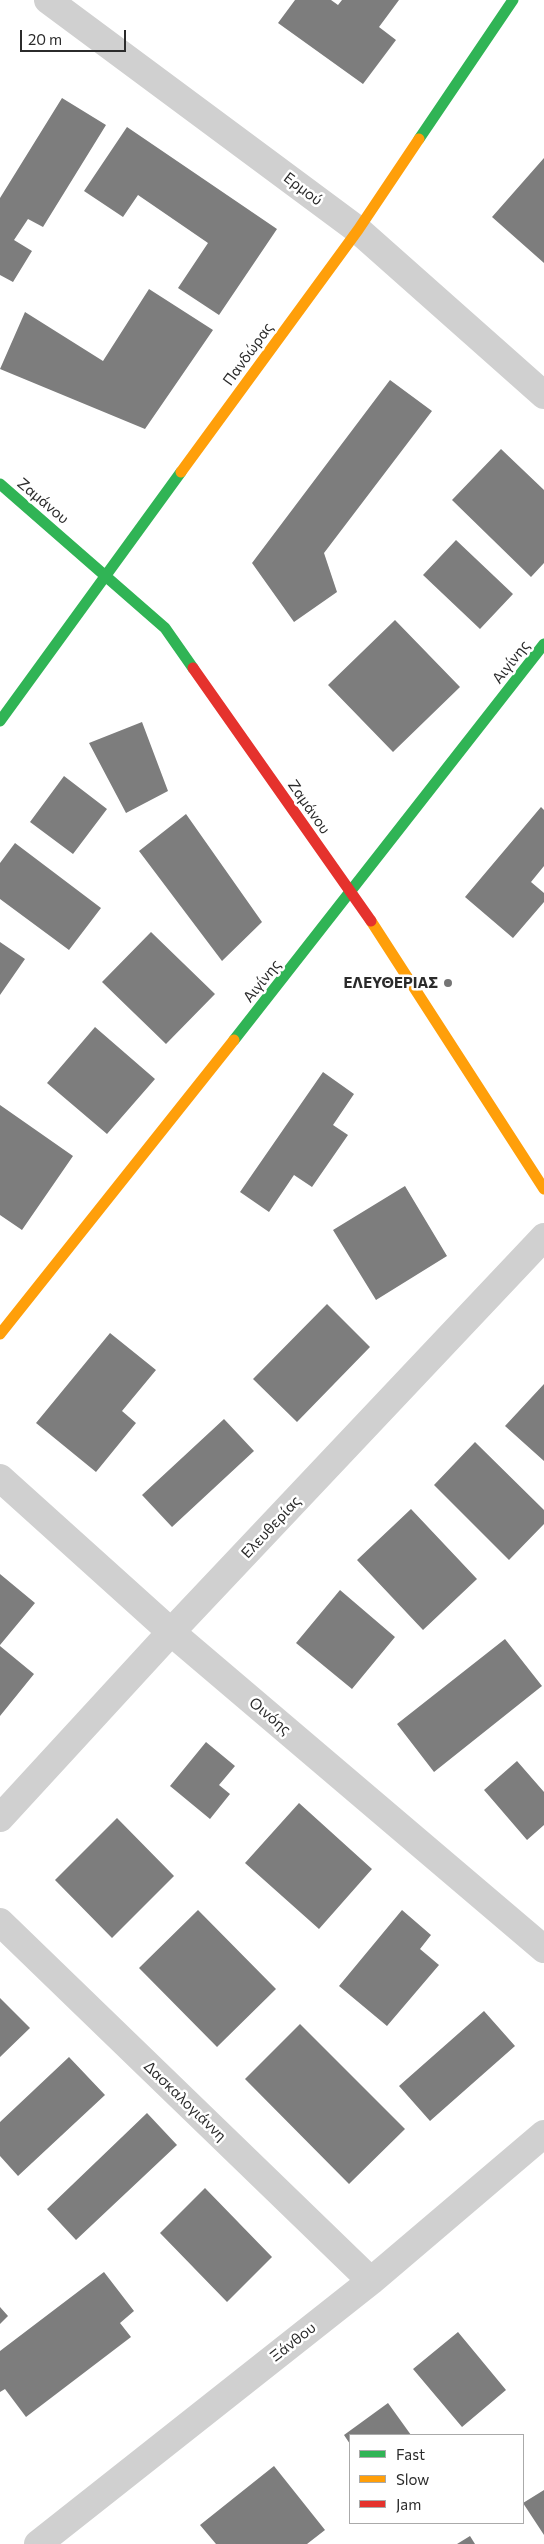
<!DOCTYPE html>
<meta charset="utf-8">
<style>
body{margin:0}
#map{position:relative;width:544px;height:2544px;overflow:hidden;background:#fff;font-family:Commissioner,sans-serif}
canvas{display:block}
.legend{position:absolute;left:349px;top:2434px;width:175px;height:90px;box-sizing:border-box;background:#fff;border:1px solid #aaa;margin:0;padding:6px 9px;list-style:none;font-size:15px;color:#2b2b2b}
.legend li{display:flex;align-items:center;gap:10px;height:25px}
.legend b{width:25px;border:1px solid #aaa}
.scale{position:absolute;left:20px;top:30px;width:106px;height:22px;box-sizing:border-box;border:2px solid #2b2b2b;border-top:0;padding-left:6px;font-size:15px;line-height:18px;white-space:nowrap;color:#2b2b2b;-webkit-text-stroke:4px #fff;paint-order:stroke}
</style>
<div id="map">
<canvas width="544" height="2544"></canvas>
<ul class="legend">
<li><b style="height:6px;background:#30b455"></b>Fast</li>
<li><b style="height:6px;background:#ff9f0a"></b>Slow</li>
<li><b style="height:6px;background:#e5322d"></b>Jam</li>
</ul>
<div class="scale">20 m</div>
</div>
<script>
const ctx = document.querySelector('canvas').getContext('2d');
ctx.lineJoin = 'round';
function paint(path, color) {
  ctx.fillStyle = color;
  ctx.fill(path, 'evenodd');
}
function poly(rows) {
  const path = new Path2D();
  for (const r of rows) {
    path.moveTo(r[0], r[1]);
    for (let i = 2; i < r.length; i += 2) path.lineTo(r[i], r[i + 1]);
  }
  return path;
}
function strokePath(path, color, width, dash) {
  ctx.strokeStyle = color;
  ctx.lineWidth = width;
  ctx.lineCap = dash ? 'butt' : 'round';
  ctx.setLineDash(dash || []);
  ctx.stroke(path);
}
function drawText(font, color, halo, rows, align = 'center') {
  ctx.font = font + ' Commissioner,sans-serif';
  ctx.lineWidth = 5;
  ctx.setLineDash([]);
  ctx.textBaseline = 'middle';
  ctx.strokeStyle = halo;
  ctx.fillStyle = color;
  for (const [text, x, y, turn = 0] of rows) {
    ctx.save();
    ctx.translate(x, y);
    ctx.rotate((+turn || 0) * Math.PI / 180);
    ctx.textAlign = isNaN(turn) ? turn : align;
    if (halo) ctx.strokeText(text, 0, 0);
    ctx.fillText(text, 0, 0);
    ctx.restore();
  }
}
const building = poly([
 [295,0,331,0,338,5,342,0,399,0,379,27,396,40,363,84,278,23],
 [62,98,106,125,43,227,28,219,14,240,32,251,13,282,0,275,0,198],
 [127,127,277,229,219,315,178,288,208,243,138,195,123,217,84,191],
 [544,158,544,263,492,217],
 [149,289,213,330,145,429,0,369,25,312,103,361],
 [390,380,432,411,324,553,337,592,294,622,252,563],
 [501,449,544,490,544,563,531,577,452,500],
 [456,540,513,594,480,629,423,575],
 [395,620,460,687,393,752,328,685],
 [142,722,168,791,126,813,89,743],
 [64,776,107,809,73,854,30,822],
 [541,807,544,810,544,866,531,882,544,893,544,902,513,938,465,897],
 [186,814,262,922,222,961,139,851],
 [15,843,101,908,69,950,0,899,0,863],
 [151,932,215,994,166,1044,102,982],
 [0,942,25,959,0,995],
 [95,1027,155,1079,107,1134,47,1083],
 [323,1072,354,1094,333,1125,348,1135,312,1187,294,1175,269,1212,240,1192],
 [0,1105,73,1156,22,1230,0,1215],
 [405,1186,447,1256,376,1300,333,1230],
 [327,1304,370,1347,297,1422,253,1379],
 [110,1333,156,1370,122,1411,136,1423,96,1472,36,1423],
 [544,1384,544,1461,505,1426],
 [224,1419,254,1451,172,1527,142,1495],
 [475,1442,544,1510,544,1524,509,1560,434,1485],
 [411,1509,477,1579,423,1630,357,1560],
 [0,1574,35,1603,0,1645],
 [340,1590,395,1637,352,1689,296,1643],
 [505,1639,542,1686,434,1772,397,1724],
 [0,1646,34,1674,0,1716],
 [206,1742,235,1766,219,1785,230,1794,210,1819,170,1786],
 [517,1761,544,1792,544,1825,527,1840,484,1790],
 [299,1803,372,1869,319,1929,245,1863],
 [117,1818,174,1876,112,1938,55,1880],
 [198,1910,276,1989,217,2047,139,1968],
 [402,1910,431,1935,420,1949,439,1965,387,2026,339,1986],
 [0,1998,30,2028,0,2057],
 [484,2011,515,2046,430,2121,399,2086],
 [300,2024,405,2129,349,2184,245,2079],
 [69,2057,105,2095,18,2176,0,2156,0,2122],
 [147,2113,177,2145,76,2240,47,2209],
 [205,2188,272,2257,227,2302,160,2233],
 [104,2272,134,2311,120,2323,131,2337,26,2417,5,2389,0,2392,0,2351],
 [0,2307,8,2316,0,2324],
 [458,2332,506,2390,462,2427,413,2369],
 [388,2403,411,2435,350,2435,350,2444,344,2435],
 [274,2466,325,2530,307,2544,216,2544,200,2525],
 [544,2490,544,2535,523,2503],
 [470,2536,475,2544,457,2544]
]);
const street = poly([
 [48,0,358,230,544,395],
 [0,1478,171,1632,544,1949],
 [0,1818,171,1632,544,1237],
 [0,1922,371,2281],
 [38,2544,371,2281,544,2134]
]);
const fast = poly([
 [419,139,513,0],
 [0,484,165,628,193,668],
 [0,721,181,472],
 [234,1040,544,644]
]);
const slow = poly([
 [181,472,358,230,419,139],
 [371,921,544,1189],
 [0,1334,234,1040]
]);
const jam = poly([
 [193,668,371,921]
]);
const markers = [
 [448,983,5,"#757575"]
];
const streetNames = [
 ["Ερμού",303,189,37],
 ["Πανδώρας",248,354,-54],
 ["Ζαμάνου",43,501,40],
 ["Αιγίνης",511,662,-52],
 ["Ζαμάνου",309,807,55],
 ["Αιγίνης",262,981,-51],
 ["Ελευθερίας",271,1527,-47],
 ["Οινόης",270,1716,40],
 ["Δασκαλογιάννη",185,2101,44],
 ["Ξάνθου",293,2342,-38]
];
const poiNames = [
 ["ΕΛΕΥΘΕΡΙΑΣ",438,983]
];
paint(building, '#7d7d7d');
strokePath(street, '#d0d0d0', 28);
strokePath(fast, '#30b455', 11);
strokePath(slow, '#ff9f0a', 11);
strokePath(jam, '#e5322d', 11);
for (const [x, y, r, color] of markers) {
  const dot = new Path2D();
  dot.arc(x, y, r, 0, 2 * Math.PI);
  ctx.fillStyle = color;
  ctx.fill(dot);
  strokePath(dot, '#fff', 2);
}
drawText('15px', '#2b2b2b', '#fff', streetNames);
drawText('bold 15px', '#2b2b2b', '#fff', poiNames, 'right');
</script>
